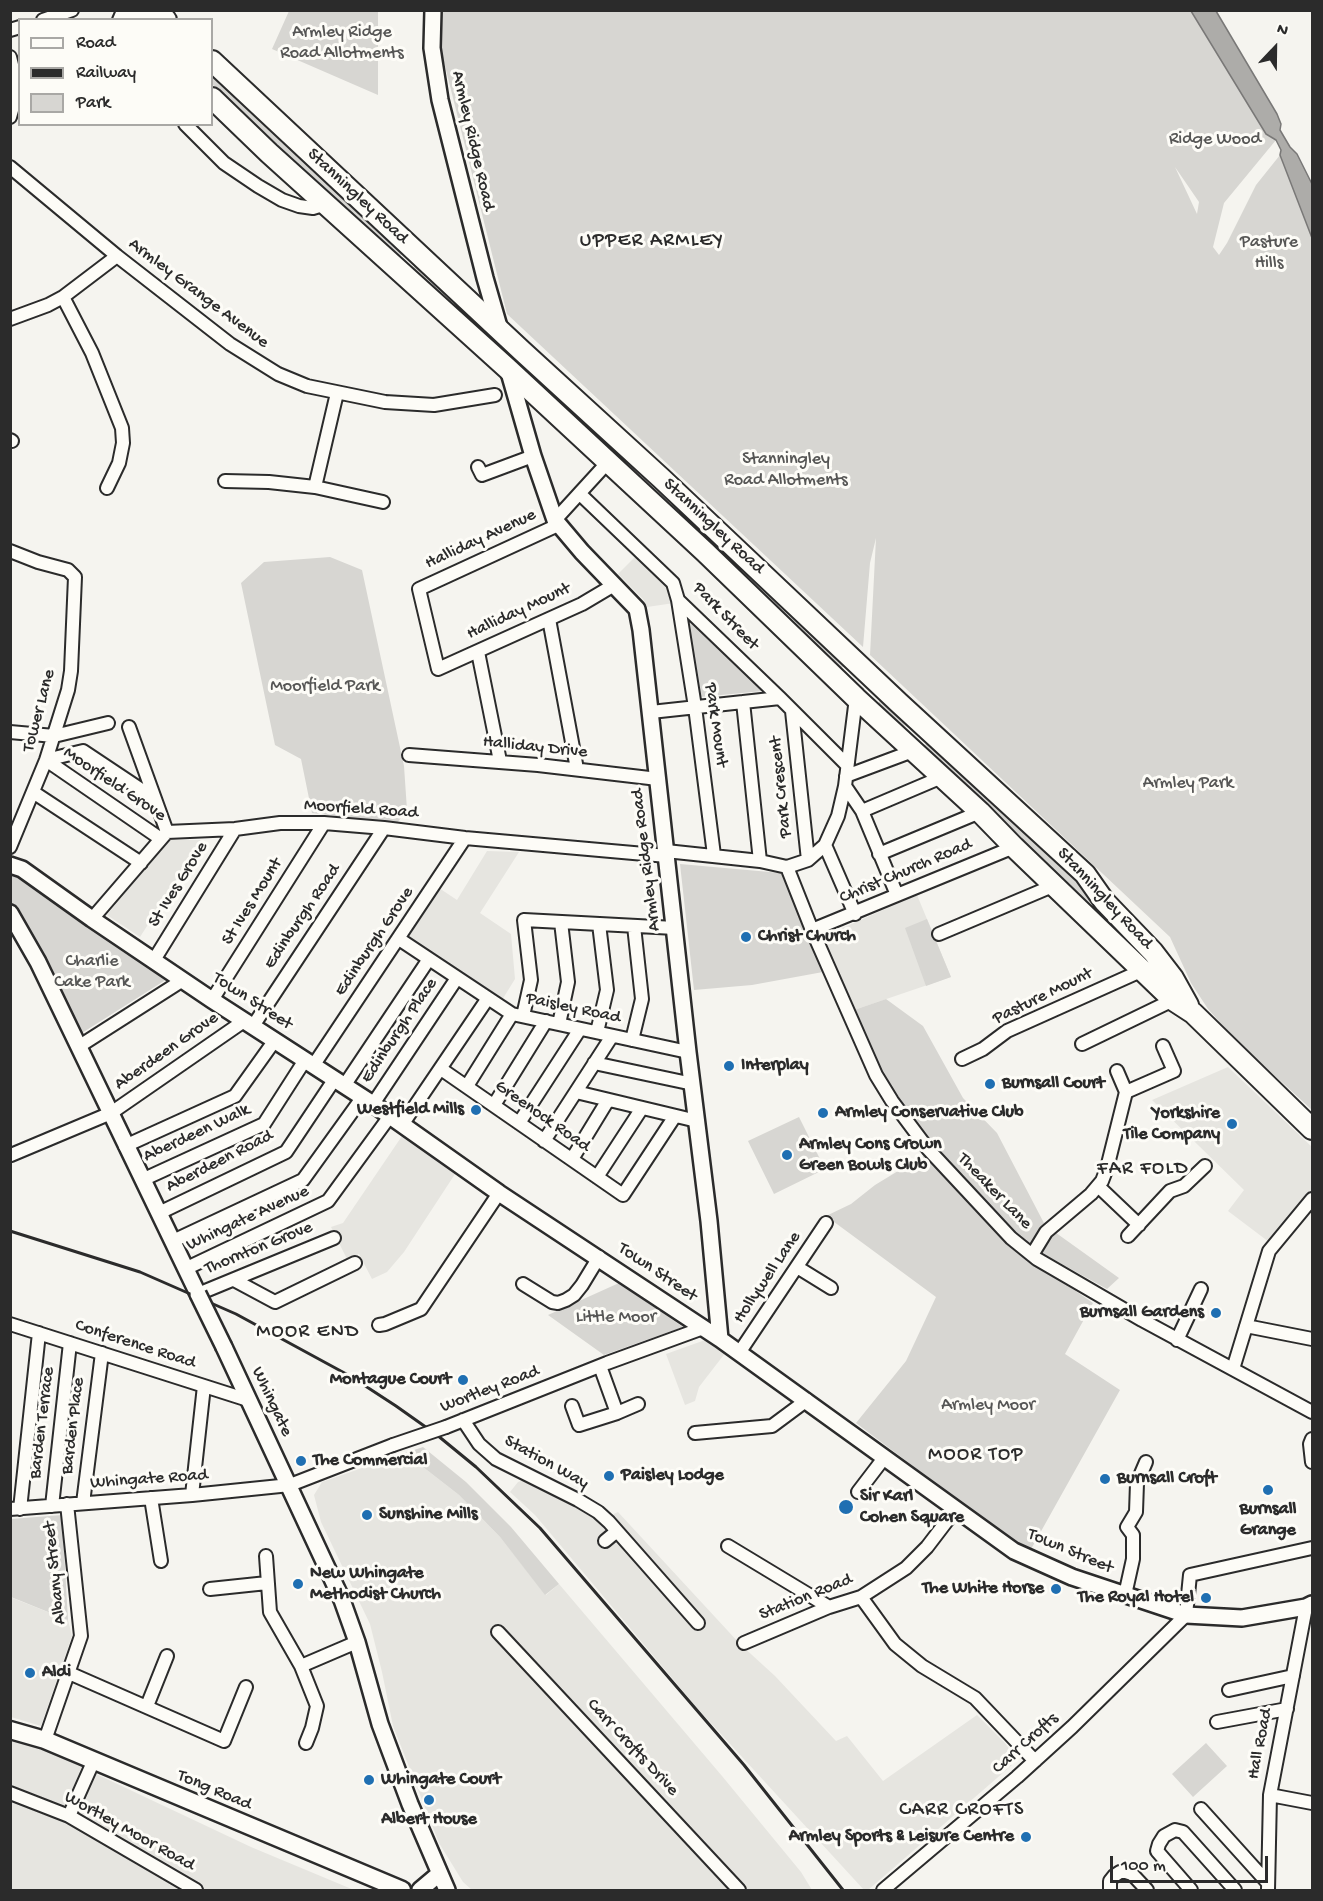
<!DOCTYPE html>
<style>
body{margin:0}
#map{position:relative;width:1323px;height:1901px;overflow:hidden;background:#f5f4ef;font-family:"Gochi Hand",sans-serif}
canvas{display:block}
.frame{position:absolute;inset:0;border:12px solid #2b2b2b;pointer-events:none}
.legend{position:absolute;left:18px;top:18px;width:195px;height:108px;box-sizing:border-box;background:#fdfcf7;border:2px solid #a9a8a5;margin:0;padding:8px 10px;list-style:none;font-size:18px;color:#2b2b2b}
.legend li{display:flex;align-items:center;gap:12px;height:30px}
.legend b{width:30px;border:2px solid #a9a8a5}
.north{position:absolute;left:1245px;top:18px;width:60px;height:60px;-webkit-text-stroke:4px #fdfcf7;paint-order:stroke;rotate:22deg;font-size:16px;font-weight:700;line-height:24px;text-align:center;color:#2b2b2b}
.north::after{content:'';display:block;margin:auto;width:21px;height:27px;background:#2b2b2b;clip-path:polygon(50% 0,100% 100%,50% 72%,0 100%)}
.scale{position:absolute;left:1110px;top:1856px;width:158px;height:27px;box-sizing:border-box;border:3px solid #2b2b2b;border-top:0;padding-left:8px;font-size:18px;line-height:21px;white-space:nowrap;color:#2b2b2b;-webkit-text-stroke:4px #fdfcf7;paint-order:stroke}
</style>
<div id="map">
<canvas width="1323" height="1901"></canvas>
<div class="frame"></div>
<ul class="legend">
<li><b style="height:8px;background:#fdfcf7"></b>Road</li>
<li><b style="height:8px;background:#2b2b2b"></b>Railway</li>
<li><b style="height:16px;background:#d7d6d2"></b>Park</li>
</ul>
<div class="north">N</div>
<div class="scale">100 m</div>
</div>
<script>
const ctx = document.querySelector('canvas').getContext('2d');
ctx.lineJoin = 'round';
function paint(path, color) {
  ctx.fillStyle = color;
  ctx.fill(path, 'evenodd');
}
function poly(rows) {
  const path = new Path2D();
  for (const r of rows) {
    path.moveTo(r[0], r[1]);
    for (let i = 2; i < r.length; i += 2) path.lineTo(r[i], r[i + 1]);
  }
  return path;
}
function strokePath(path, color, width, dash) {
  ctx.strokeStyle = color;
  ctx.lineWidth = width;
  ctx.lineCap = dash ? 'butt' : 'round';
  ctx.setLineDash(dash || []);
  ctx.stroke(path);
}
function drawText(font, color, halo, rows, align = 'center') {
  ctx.font = font + ' "Gochi Hand",sans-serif';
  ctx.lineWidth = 6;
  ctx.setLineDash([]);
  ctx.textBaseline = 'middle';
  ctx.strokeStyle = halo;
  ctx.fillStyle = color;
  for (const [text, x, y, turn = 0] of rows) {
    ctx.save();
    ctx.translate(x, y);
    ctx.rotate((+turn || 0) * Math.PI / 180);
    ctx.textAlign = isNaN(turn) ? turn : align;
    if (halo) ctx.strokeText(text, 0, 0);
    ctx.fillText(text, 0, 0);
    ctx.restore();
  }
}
const built = poly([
 [635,557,672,593,674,603,647,607,643,599,618,574],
 [168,840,202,840,140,937,107,915],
 [487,851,519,852,480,913,511,934,515,979,502,1000,405,937,439,888,457,900],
 [917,895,951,977,854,1010,822,937],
 [1228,1067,1312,1147,1312,1193,1269,1242,1228,1211,1244,1190,1152,1100],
 [402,1136,457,1171,404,1252,387,1272,372,1279,359,1254,347,1259,331,1227,343,1223],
 [708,1339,726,1352,699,1387,695,1401,685,1405,666,1354],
 [405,1453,459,1495,500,1537,546,1595,559,1584,722,1776,801,1872,812,1890,472,1890,463,1882,439,1843,393,1726,382,1672,370,1624,321,1522,314,1495,322,1482],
 [526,1479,601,1520,618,1512,740,1644,775,1676,836,1741,847,1736,883,1781,977,1715,1005,1743,1012,1753,1012,1765,868,1890,864,1890,698,1709,535,1515,510,1492,518,1482],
 [10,1597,68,1620,72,1636,41,1726,11,1717],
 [10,1738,41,1748,251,1847,354,1890,11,1890]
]);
const green = poly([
 [441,10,1191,11,1266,134,1276,140,1224,203,1213,247,1219,255,1227,243,1256,185,1280,155,1312,238,1312,1110,1232,1036,1208,1009,1191,983,1170,937,870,655,876,538,870,563,863,647,507,314,440,46],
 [1175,167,1199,202,1197,214],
 [289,11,378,11,378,95,272,49],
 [212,69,357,204,378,231,402,254,399,258,212,84],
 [415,264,447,291,443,295,414,268],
 [565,397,846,663,844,667,836,668,611,452,600,439,566,405],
 [330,557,362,570,404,766,407,810,397,823,312,813,301,759,275,745,241,583,264,562],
 [688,617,763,691,700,697],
 [882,698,923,738,904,725,901,727,879,706,879,700],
 [909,735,925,745,928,742,1072,873,1141,953,1139,954],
 [680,864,781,873,823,972,752,985,694,990],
 [11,869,175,974,74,1038,11,916],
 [927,919,951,977,926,986,905,928],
 [886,999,923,1026,963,1098,997,1133,1045,1225,1119,1278,1107,1289,1038,1251,1017,1237,949,1165,910,1116,892,1090,872,1053,854,1010],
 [799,1117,825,1169,774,1194,748,1141],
 [926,1154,1007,1243,1093,1303,1065,1354,1120,1390,1030,1551,999,1531,856,1423,906,1361,936,1297,826,1216,851,1204,875,1185],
 [619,1283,683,1327,604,1355,548,1315],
 [423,1447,466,1482,511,1527,559,1584,545,1595,500,1537,459,1495,405,1453],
 [62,1515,68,1620,11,1597,11,1519],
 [1206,1743,1227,1766,1193,1797,1172,1774]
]);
const water = poly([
 [1191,11,1216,11,1277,114,1281,124,1280,130,1290,147,1297,154,1312,184,1312,238,1280,155,1281,150,1276,140,1266,134,1191,11]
]);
const minor = poly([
 [43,20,72,10],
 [119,20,122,13],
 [10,30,20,27],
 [10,57,14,73,14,103,10,117],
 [185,124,224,163,258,186,282,200,299,206,313,208,326,204],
 [10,167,117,256,230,344,278,374,307,386,385,402,434,405,495,395],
 [63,297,92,353,122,428,123,443,119,463,107,488],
 [10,319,48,305,63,297,117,256],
 [337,393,315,487,383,502],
 [10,440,12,441],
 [478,467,482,475,533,456],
 [225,481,269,482,315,487],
 [580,494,673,583,678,600,780,698,847,765],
 [555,520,608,462],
 [558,525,419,589,438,669,582,604,614,585],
 [10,551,38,562,68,570,75,577,71,671,68,690,46,760,10,847],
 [678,600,695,707,714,855],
 [549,619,577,769],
 [478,652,500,761],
 [743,702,760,861],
 [792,711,808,860],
 [651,712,780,698],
 [129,727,167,832],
 [10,732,54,736,108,723],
 [409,755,538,765,658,779],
 [46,760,161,839],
 [46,760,83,751,155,799],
 [846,776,913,751],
 [845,786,862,811,897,895],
 [33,792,141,863],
 [862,811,942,777],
 [825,845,855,914],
 [666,851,760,861,787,867,808,860,825,845,838,816,845,786,856,698],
 [879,854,980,812],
 [787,867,812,930,876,1075,892,1101,928,1149,1011,1238,1037,1259,1142,1320,1312,1412],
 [92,919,167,832,235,829,280,823,324,823,384,828,465,838,667,856],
 [812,930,1014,847],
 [939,934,1055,885],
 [399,939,512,1014,688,1052],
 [154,960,235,829],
 [212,1000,324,823],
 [523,1016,531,980,524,920,675,928],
 [559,1024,568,982,561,922],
 [253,1026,384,828],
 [597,1032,607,990,599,924],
 [632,1040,642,999,634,926],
 [1082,1044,1173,1000],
 [78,1047,183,980],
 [962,1059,983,1049,1007,1031,1143,970],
 [594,1063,693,1084],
 [313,1066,465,838],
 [441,1069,623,1195,675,1116],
 [1117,1071,1126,1092],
 [344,1086,429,959],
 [467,1086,512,1014],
 [576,1092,697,1121],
 [373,1104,457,978],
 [494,1105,546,1021],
 [519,1123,580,1029],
 [402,1125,488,998],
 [544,1141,612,1036],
 [125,1146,235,1096,275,1040],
 [10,1154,11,1155,111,1113,244,1021],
 [572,1159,608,1100],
 [597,1177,642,1108],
 [142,1180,264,1124,305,1060],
 [1098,1186,1139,1225],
 [159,1213,286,1152,334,1080],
 [1128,1236,1170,1191,1184,1186,1205,1166],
 [173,1241,303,1180,362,1098],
 [1032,1255,1046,1232,1091,1194,1102,1181,1107,1168,1126,1092,1174,1071,1163,1046],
 [797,1267,831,1288],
 [185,1269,328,1201,390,1116],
 [234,1280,275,1302,355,1263],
 [523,1284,552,1302,558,1303,566,1300,574,1295,582,1285,599,1257],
 [198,1294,334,1238],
 [10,1324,248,1400],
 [379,1325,385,1324,421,1309,499,1193],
 [1246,1326,1312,1339],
 [1177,1340,1201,1289],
 [739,1353,826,1223],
 [1233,1369,1269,1251,1312,1199],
 [572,1406,579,1425,617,1413,600,1366],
 [617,1413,638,1404],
 [463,1420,479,1444,496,1459,578,1500,598,1512,609,1522,698,1623],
 [446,1427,607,1363,703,1328],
 [695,1433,772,1426,807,1400],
 [1312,1439,1310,1444,1312,1462],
 [858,1492,884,1458],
 [192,1495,204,1386],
 [151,1498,161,1561],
 [83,1503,102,1353],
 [52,1506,70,1343],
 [10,1509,192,1495,290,1485,393,1445],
 [20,1509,39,1333],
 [605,1541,617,1531],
 [728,1546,829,1607],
 [266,1556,270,1612,301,1666,317,1706,312,1728,306,1743],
 [210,1589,267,1583],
 [1125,1595,1133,1559,1133,1535,1127,1527,1136,1512,1137,1483,1146,1462],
 [861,1597,895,1644,922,1666,975,1698,1035,1761],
 [498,1632,739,1890],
 [744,1643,829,1607,861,1597,906,1568,927,1547,956,1509],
 [301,1666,357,1642],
 [69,1673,224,1741,246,1687],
 [1229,1690,1293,1676],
 [147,1706,167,1656],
 [1217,1722,1287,1709],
 [45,1740,81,1636,67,1504],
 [10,1793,69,1816,196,1890],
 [1270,1795,1312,1803],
 [1201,1809,1267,1882],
 [69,1816,94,1760],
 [883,1890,1017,1777,1072,1727,1186,1615,1190,1575,1312,1548],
 [1110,1890,1110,1881,1114,1876,1120,1872,1126,1872,1132,1874,1147,1890],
 [1191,1890,1157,1851,1159,1844,1164,1836,1175,1830,1183,1832,1235,1890],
 [1268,1890,1270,1795,1306,1607]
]);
const tertiary = poly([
 [433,10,432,48,440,100,485,278,500,330],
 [508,369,533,456,555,520,582,552,637,609,641,630,688,1052,709,1221,720,1339],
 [10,865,22,869,92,919,212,1000,373,1104,499,1193,720,1339,1014,1551,1072,1577,1186,1615,1242,1618,1306,1607,1312,1604],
 [10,913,38,962,198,1294],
 [224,1347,342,1600,357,1642,380,1724,410,1804,447,1890],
 [420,1890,439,1874]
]);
const secondary = poly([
 [10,1730,45,1740,402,1890]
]);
const primary = poly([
 [132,10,142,20],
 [157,10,166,20],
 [212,61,522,351,661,478,899,703,1085,874,1104,901,1153,952,1173,978,1188,1005],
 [212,98,269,153,508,369,705,552,856,698,980,812,1014,847,1173,1000,1193,1013,1312,1129]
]);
const rail = poly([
 [10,1231,140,1272,236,1314,350,1376,396,1406,437,1435,476,1467,540,1528,744,1765,843,1890]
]);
const minorBridge = poly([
 [393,1445,446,1427]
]);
const tertiaryBridge = poly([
 [198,1294,224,1347]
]);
const markers = [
 [746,937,6,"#1f6fb2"],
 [729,1066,6,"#1f6fb2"],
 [990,1084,6,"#1f6fb2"],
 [476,1110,6,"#1f6fb2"],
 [823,1113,6,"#1f6fb2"],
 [1232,1124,6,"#1f6fb2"],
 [787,1155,6,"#1f6fb2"],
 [1216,1313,6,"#1f6fb2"],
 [463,1380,6,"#1f6fb2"],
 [301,1461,6,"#1f6fb2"],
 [609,1476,6,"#1f6fb2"],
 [1105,1479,6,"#1f6fb2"],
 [1268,1490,6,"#1f6fb2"],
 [846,1507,8,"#1f6fb2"],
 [367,1515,6,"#1f6fb2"],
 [298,1584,6,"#1f6fb2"],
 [1056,1589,6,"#1f6fb2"],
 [1206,1598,6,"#1f6fb2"],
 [30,1673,6,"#1f6fb2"],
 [369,1780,6,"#1f6fb2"],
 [429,1800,6,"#1f6fb2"],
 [1026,1837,6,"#1f6fb2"]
];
const parkNames = [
 ["Armley Ridge",342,33],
 ["Road Allotments",342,54],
 ["Ridge Wood",1215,140],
 ["Pasture",1269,243],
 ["Hills",1269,264],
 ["Stanningley",786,460],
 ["Road Allotments",786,481],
 ["Moorfield Park",325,687],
 ["Armley Park",1188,784],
 ["Charlie",92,962],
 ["Cake Park",92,983],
 ["Little Moor",616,1318],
 ["Armley Moor",988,1406]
];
const streetNames = [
 ["Armley Ridge Road",472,141,77],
 ["Stanningley Road",357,197,43],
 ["Armley Grange Avenue",198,294,37],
 ["Stanningley Road",713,527,43],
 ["Halliday Avenue",481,540,-25],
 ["Halliday Mount",519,612,-25],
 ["Park Street",725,617,46],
 ["Tower Lane",40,711,-75],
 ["Park Mount",715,725,82],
 ["Halliday Drive",535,748,6],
 ["Moorfield Grove",114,785,34],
 ["Park Crescent",782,787,-96],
 ["Moorfield Road",361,810,4],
 ["Armley Ridge Road",647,860,-97],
 ["Christ Church Road",906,872,-23],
 ["St Ives Grove",179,885,-58],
 ["Stanningley Road",1104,899,47],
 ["St Ives Mount",253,902,-58],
 ["Edinburgh Road",303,917,-56],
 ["Edinburgh Grove",375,942,-56],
 ["Pasture Mount",1043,997,-26],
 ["Town Street",252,1002,33],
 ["Paisley Road",573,1009,12],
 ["Edinburgh Place",400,1031,-56],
 ["Aberdeen Grove",167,1052,-35],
 ["Greenock Road",542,1117,35],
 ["Aberdeen Walk",197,1134,-25],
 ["Aberdeen Road",220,1162,-27],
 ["Theaker Lane",994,1192,46],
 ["Whingate Avenue",248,1219,-25],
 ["Thornton Grove",259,1249,-22],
 ["Town Street",657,1273,34],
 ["Hollywell Lane",768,1278,-56],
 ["Conference Road",135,1345,18],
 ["Wortley Road",490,1390,-21],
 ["Whingate",271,1402,65],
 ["Barden Terrace",43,1423,-83],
 ["Barden Place",74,1426,-83],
 ["Station Way",546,1463,29],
 ["Whingate Road",149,1480,-4],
 ["Town Street",1070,1552,23],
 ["Albany Street",56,1573,-96],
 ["Station Road",806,1598,-22],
 ["Carr Crofts",1026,1744,-42],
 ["Hall Road",1261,1744,-79],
 ["Carr Crofts Drive",632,1748,47],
 ["Tong Road",214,1791,23],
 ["Wortley Moor Road",129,1832,29]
];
const poiNames = [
 ["Christ Church",758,937],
 ["Interplay",741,1066],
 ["Burnsall Court",1002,1084],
 ["Westfield Mills",464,1110,"right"],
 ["Armley Conservative Club",835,1113],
 ["Yorkshire",1220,1114,"right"],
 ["Tile Company",1220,1135,"right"],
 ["Armley Cons Crown",799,1145],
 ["Green Bowls Club",799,1166],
 ["Burnsall Gardens",1204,1313,"right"],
 ["Montague Court",451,1380,"right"],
 ["The Commercial",313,1461],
 ["Paisley Lodge",621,1476],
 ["Burnsall Croft",1117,1479],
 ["Sir Karl",860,1497],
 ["Cohen Square",860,1518],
 ["Burnsall",1268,1510,"center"],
 ["Grange",1268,1531,"center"],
 ["Sunshine Mills",379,1515],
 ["New Whingate",310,1574],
 ["Methodist Church",310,1595],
 ["The White Horse",1044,1589,"right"],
 ["The Royal Hotel",1194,1598,"right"],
 ["Aldi",42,1673],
 ["Whingate Court",381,1780],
 ["Albert House",429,1820,"center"],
 ["Armley Sports & Leisure Centre",1014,1837,"right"]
];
const neighbourhoodNames = [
 ["UPPER ARMLEY",652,242],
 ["FAR FOLD",1143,1170],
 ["MOOR END",308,1333],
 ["MOOR TOP",976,1456],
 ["CARR CROFTS",962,1811]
];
paint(built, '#e6e5e0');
paint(green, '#d7d6d2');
paint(water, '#adaca9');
strokePath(water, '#797877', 1.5);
strokePath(minor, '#2b2b2b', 16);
strokePath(tertiary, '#2b2b2b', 20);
strokePath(secondary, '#2b2b2b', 21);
strokePath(primary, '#2b2b2b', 24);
strokePath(minor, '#fdfcf7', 12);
strokePath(tertiary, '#fdfcf7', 15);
strokePath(secondary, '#fdfcf7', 16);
strokePath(primary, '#fdfcf7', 20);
strokePath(rail, '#2b2b2b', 3);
strokePath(minorBridge, '#2b2b2b', 16, []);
strokePath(tertiaryBridge, '#2b2b2b', 20, []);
strokePath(minorBridge, '#fdfcf7', 12);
strokePath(tertiaryBridge, '#fdfcf7', 15);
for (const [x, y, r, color] of markers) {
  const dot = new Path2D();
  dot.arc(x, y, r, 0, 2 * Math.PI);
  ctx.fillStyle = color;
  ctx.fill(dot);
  strokePath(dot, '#fdfcf7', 2);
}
drawText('18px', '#565655', '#fdfcf7', parkNames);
drawText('18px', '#2b2b2b', '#fdfcf7', streetNames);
drawText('bold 18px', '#2b2b2b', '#fdfcf7', poiNames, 'left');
ctx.letterSpacing = '1.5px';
drawText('20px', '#2b2b2b', '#fdfcf7', neighbourhoodNames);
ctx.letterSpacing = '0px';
</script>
